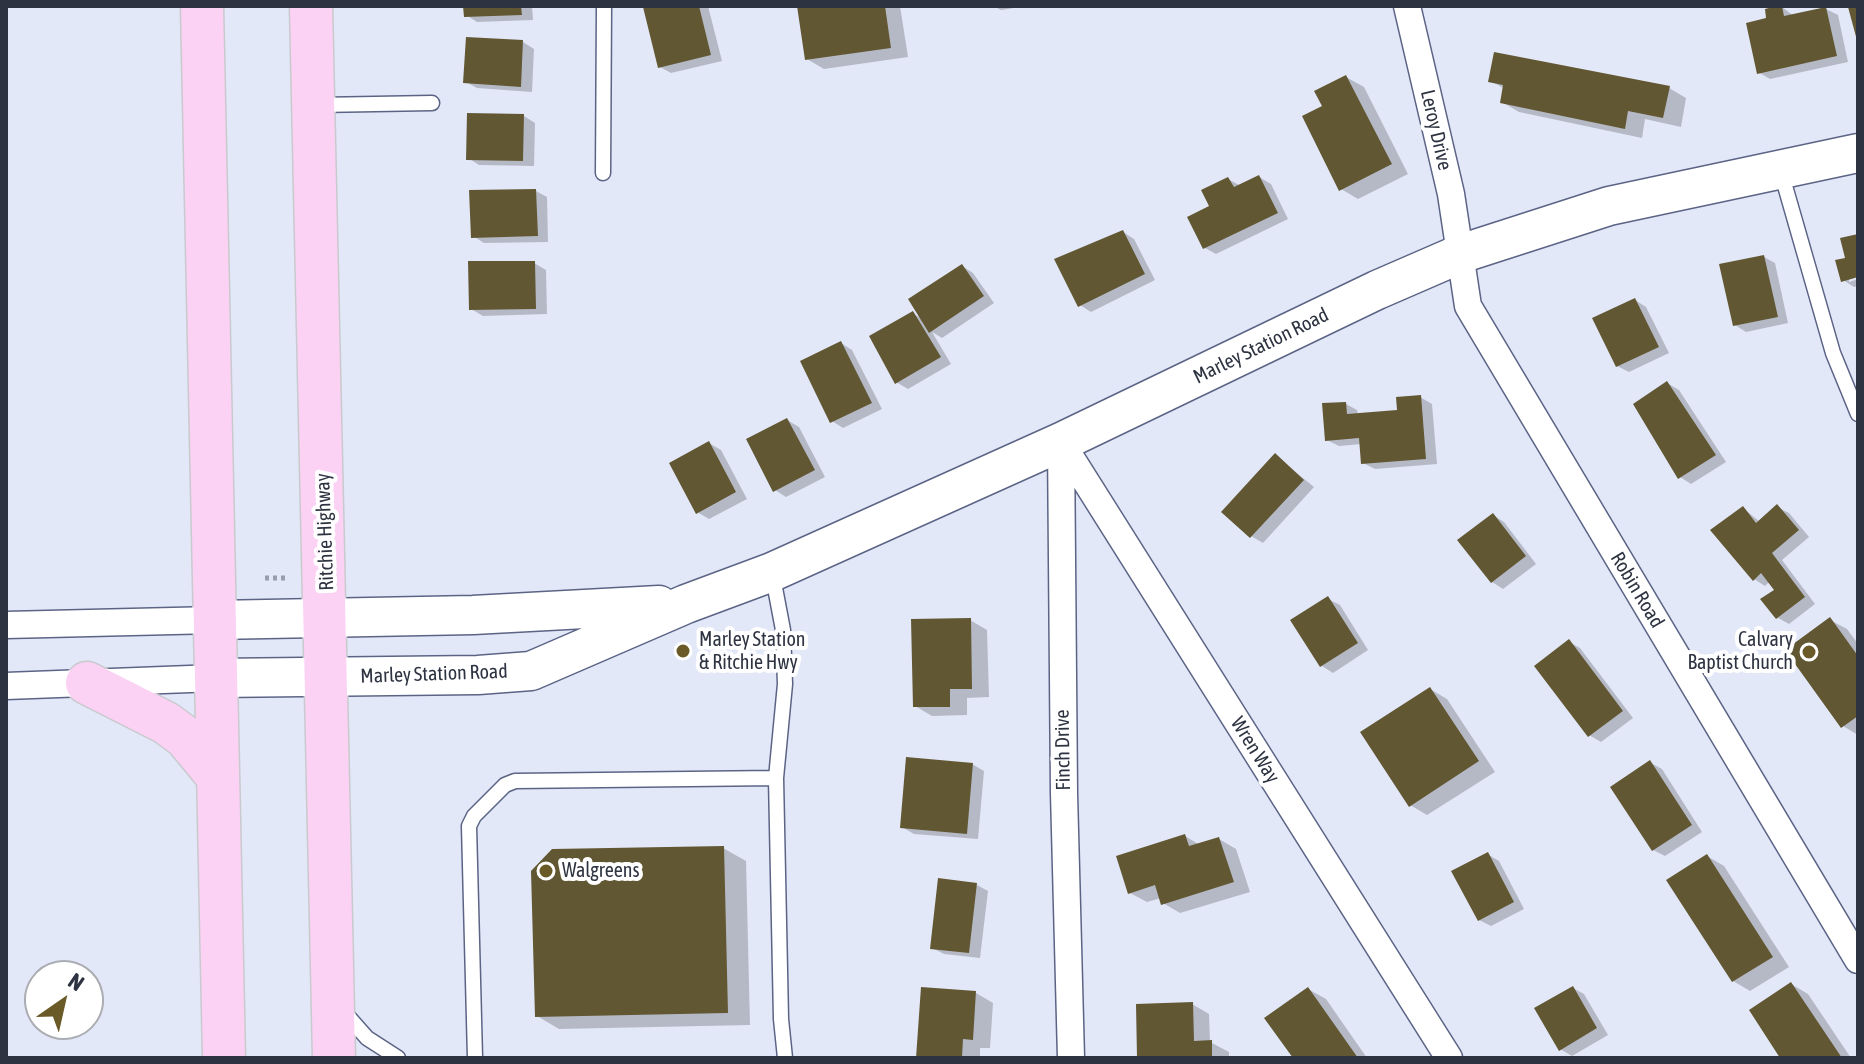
<!DOCTYPE html>
<style>
body{margin:0}
#map{position:relative;width:1864px;height:1064px;overflow:hidden;background:#e3e8f8;font-family:"Asap Condensed",sans-serif}
canvas{display:block}
.frame{position:absolute;inset:0;border:8px solid #2e3341;pointer-events:none}
.north{position:absolute;left:24px;top:960px;width:80px;height:80px;box-sizing:border-box;background:#fff;border:2px solid #abadb3;border-radius:50%;rotate:34deg;font-size:22px;font-weight:700;line-height:32px;text-align:center;color:#2e3341}
.north::after{content:'';display:block;margin:auto;width:28px;height:36px;background:#695a27;clip-path:polygon(50% 0,100% 100%,50% 72%,0 100%)}
</style>
<div id="map">
<canvas width="1864" height="1064"></canvas>
<div class="frame"></div>
<div class="north">N</div>
</div>
<script>
const ctx = document.querySelector('canvas').getContext('2d');
ctx.lineJoin = 'round';
function paint(path, color) {
  ctx.fillStyle = color;
  ctx.fill(path, 'evenodd');
}
function poly(rows) {
  const path = new Path2D();
  for (const r of rows) {
    path.moveTo(r[0], r[1]);
    for (let i = 2; i < r.length; i += 2) path.lineTo(r[i], r[i + 1]);
  }
  return path;
}
function strokePath(path, color, width, dash) {
  ctx.strokeStyle = color;
  ctx.lineWidth = width;
  ctx.lineCap = dash ? 'butt' : 'round';
  ctx.setLineDash(dash || []);
  ctx.stroke(path);
}
function drawText(font, color, halo, rows, align = 'center') {
  ctx.font = font + ' "Asap Condensed",sans-serif';
  ctx.lineWidth = 8;
  ctx.setLineDash([]);
  ctx.textBaseline = 'middle';
  ctx.strokeStyle = halo;
  ctx.fillStyle = color;
  for (const [text, x, y, turn = 0] of rows) {
    ctx.save();
    ctx.translate(x, y);
    ctx.rotate((+turn || 0) * Math.PI / 180);
    ctx.textAlign = isNaN(turn) ? turn : align;
    if (halo) ctx.strokeText(text, 0, 0);
    ctx.fillText(text, 0, 0);
    ctx.restore();
  }
}
const shadow = poly([
 [465,6,532,6,533,20,477,22,466,15],
 [656,6,708,6,722,61,671,73,660,67,645,9],
 [799,6,900,6,908,57,824,69,807,59],
 [993,6,1027,6,1001,10],
 [1782,7,1794,16,1826,9,1838,15,1848,62,1770,79,1758,72,1769,20],
 [468,39,523,42,534,49,532,92,477,88,466,82],
 [1346,77,1364,87,1408,174,1358,199,1341,189,1324,107],
 [1491,81,1669,88,1686,98,1681,127,1645,119,1642,138,1519,112,1502,102,1505,89],
 [524,116,535,123,534,166,479,165,468,158],
 [1259,177,1271,184,1288,219,1216,254,1205,248,1211,207,1228,179,1241,186],
 [536,191,547,197,548,242,484,243,473,236],
 [1123,232,1134,239,1155,280,1091,312,1080,305],
 [1858,236,1858,275,1849,277,1849,282,1858,279,1858,286,1854,287,1843,280],
 [1764,257,1775,263,1788,323,1746,332,1735,325],
 [534,263,546,270,547,314,483,316,471,309],
 [962,266,973,273,994,303,942,338,932,332,951,364,908,389,896,382,913,314,923,319],
 [1635,300,1646,307,1669,353,1629,372,1617,366],
 [841,343,852,350,882,409,843,428,832,421],
 [1667,383,1679,390,1726,462,1691,484,1680,477],
 [1420,397,1432,404,1437,464,1375,469,1363,463,1362,444,1339,446,1327,440,1346,404,1357,410,1358,415,1399,412],
 [787,420,799,427,825,477,786,497,775,490],
 [709,443,721,450,747,499,709,519,697,512],
 [1276,456,1314,487,1263,543,1251,536],
 [1777,507,1789,513,1809,537,1782,560,1815,604,1789,624,1778,618,1763,600,1777,591,1770,581,1765,586,1754,579,1743,508,1760,522],
 [1493,515,1504,522,1536,564,1503,589,1492,582],
 [1328,599,1340,605,1368,650,1333,673,1322,666],
 [970,620,987,630,989,697,967,698,967,715,932,716,915,706],
 [1830,620,1847,629,1858,644,1858,735,1843,726],
 [1569,642,1580,648,1633,718,1601,742,1589,735],
 [1430,689,1447,699,1495,772,1427,815,1410,805],
 [1651,763,1662,769,1702,832,1665,856,1653,850],
 [972,764,984,771,978,839,914,834,902,827],
 [1185,836,1200,845,1219,839,1236,849,1250,892,1180,913,1163,903,1161,898,1147,902,1130,893],
 [723,848,746,861,750,1025,559,1029,537,1016],
 [1487,854,1499,861,1524,909,1491,926,1479,920],
 [1707,856,1724,866,1789,967,1750,991,1733,981],
 [977,885,988,891,980,958,944,954,932,948],
 [1791,984,1808,994,1851,1058,1783,1058],
 [1573,988,1584,994,1608,1035,1572,1056,1560,1049],
 [1308,989,1326,999,1367,1058,1295,1058],
 [976,993,993,1003,990,1048,980,1048,980,1058,918,1058],
 [1192,1004,1209,1014,1210,1042,1229,1052,1229,1058,1139,1058]
]);
const building = poly([
 [463,6,521,6,522,15,464,17],
 [699,6,711,55,658,68,643,7],
 [797,6,885,6,891,48,805,60],
 [1777,6,1782,6,1784,16,1826,7,1837,56,1757,74,1746,23,1766,18,1765,9],
 [1851,6,1858,6,1858,44,1848,7],
 [466,37,523,40,521,87,463,83],
 [1494,52,1670,86,1663,118,1628,111,1625,129,1500,103,1503,85,1488,82],
 [1346,75,1392,164,1339,191,1302,116,1322,106,1314,91],
 [467,113,524,114,523,161,466,160],
 [1259,175,1278,213,1203,249,1187,217,1209,206,1201,190,1228,177,1234,187],
 [536,189,538,236,471,238,469,190],
 [1123,230,1145,274,1078,307,1054,259],
 [1858,234,1858,277,1841,282,1835,260,1845,258,1840,238],
 [1764,255,1778,317,1733,326,1719,264],
 [468,261,535,261,536,309,469,310],
 [962,264,984,296,929,333,908,299],
 [1635,298,1659,347,1616,367,1592,318],
 [913,311,941,357,895,384,869,336],
 [841,341,872,403,830,423,800,361],
 [1667,381,1716,455,1678,479,1633,404],
 [1421,395,1426,459,1361,464,1359,438,1325,441,1322,403,1346,402,1347,414,1397,410,1396,397],
 [787,418,815,470,773,492,746,439],
 [709,441,736,492,696,514,669,463],
 [1275,453,1304,480,1250,538,1221,512],
 [1777,504,1799,530,1772,553,1805,597,1776,619,1760,599,1774,590,1761,573,1753,581,1710,530,1743,506,1756,523],
 [1493,513,1526,556,1491,583,1457,540],
 [1328,596,1358,643,1320,667,1290,620],
 [1830,617,1858,656,1858,716,1841,728,1785,650],
 [971,618,972,689,950,689,950,707,913,707,911,619],
 [1569,639,1623,711,1588,737,1534,666],
 [1430,687,1479,761,1409,807,1360,732],
 [906,757,973,763,967,834,900,828],
 [1650,760,1692,825,1652,851,1610,787],
 [1185,834,1189,846,1219,837,1234,882,1161,905,1155,885,1128,894,1116,856],
 [724,846,728,1013,535,1017,531,871,552,849],
 [1488,852,1514,902,1478,921,1451,871],
 [1707,854,1773,957,1732,982,1666,880],
 [938,878,977,883,969,953,930,949],
 [1791,982,1842,1058,1780,1058,1749,1010],
 [1573,986,1597,1028,1559,1051,1534,1008],
 [921,987,976,991,973,1040,963,1039,962,1058,916,1058],
 [1308,987,1358,1058,1293,1058,1264,1018],
 [1193,1002,1194,1041,1212,1040,1212,1058,1137,1058,1136,1004]
]);
const path = poly([
 [265,578,287,578]
]);
const lane = poly([
 [318,105,432,103],
 [1781,172,1833,353,1858,414],
 [603,173,604,6],
 [772,572,783,630,785,684,776,778,781,1019,785,1058],
 [344,1012,367,1038,398,1058],
 [475,1058,469,826,474,816,505,785,515,781,776,778]
]);
const street = poly([
 [1407,6,1451,194,1468,306,1858,960],
 [1061,442,1449,1058],
 [1061,442,1064,793,1071,1058],
 [6,625,215,620],
 [6,686,216,678]
]);
const secondary = poly([
 [215,620,473,615,659,605],
 [216,678,478,675,531,671,686,604,772,572,1061,442,1377,290,1460,254,1609,206,1858,153]
]);
const primary = poly([
 [202,6,224,1058],
 [311,6,334,1058],
 [87,683,166,723,185,737,218,777]
]);
const markers = [
 [683,651,8,"#695a27"],
 [1809,652,8,"#695a27"],
 [546,871,8,"#695a27"]
];
const streetNames = [
 ["Leroy Drive",1436,130,77],
 ["Marley Station Road",1261,346,-26],
 ["Ritchie Highway",325,532,-92],
 ["Robin Road",1637,590,59],
 ["Marley Station Road",434,674,-2],
 ["Finch Drive",1063,750,-91],
 ["Wren Way",1255,750,58]
];
const poiNames = [
 ["Marley Station",699,640],
 ["& Ritchie Hwy",699,663],
 ["Calvary",1793,640,"right"],
 ["Baptist Church",1793,663,"right"],
 ["Walgreens",562,871]
];
paint(shadow, '#0003');
paint(building, '#625733');
strokePath(lane, '#5b6485', 17);
strokePath(street, '#5b6485', 29);
strokePath(secondary, '#5b6485', 41);
strokePath(primary, '#c9cace', 45);
strokePath(path, '#999eae', 5, [4, 4]);
strokePath(lane, '#fff', 14);
strokePath(street, '#fff', 26);
strokePath(secondary, '#fff', 38);
strokePath(primary, '#fbd1f4', 42);
for (const [x, y, r, color] of markers) {
  const dot = new Path2D();
  dot.arc(x, y, r, 0, 2 * Math.PI);
  ctx.fillStyle = color;
  ctx.fill(dot);
  strokePath(dot, '#fff', 3);
}
drawText('20px', '#2e3341', '#fff', streetNames);
drawText('20px', '#2e3341', '#fff', poiNames, 'left');
</script>
